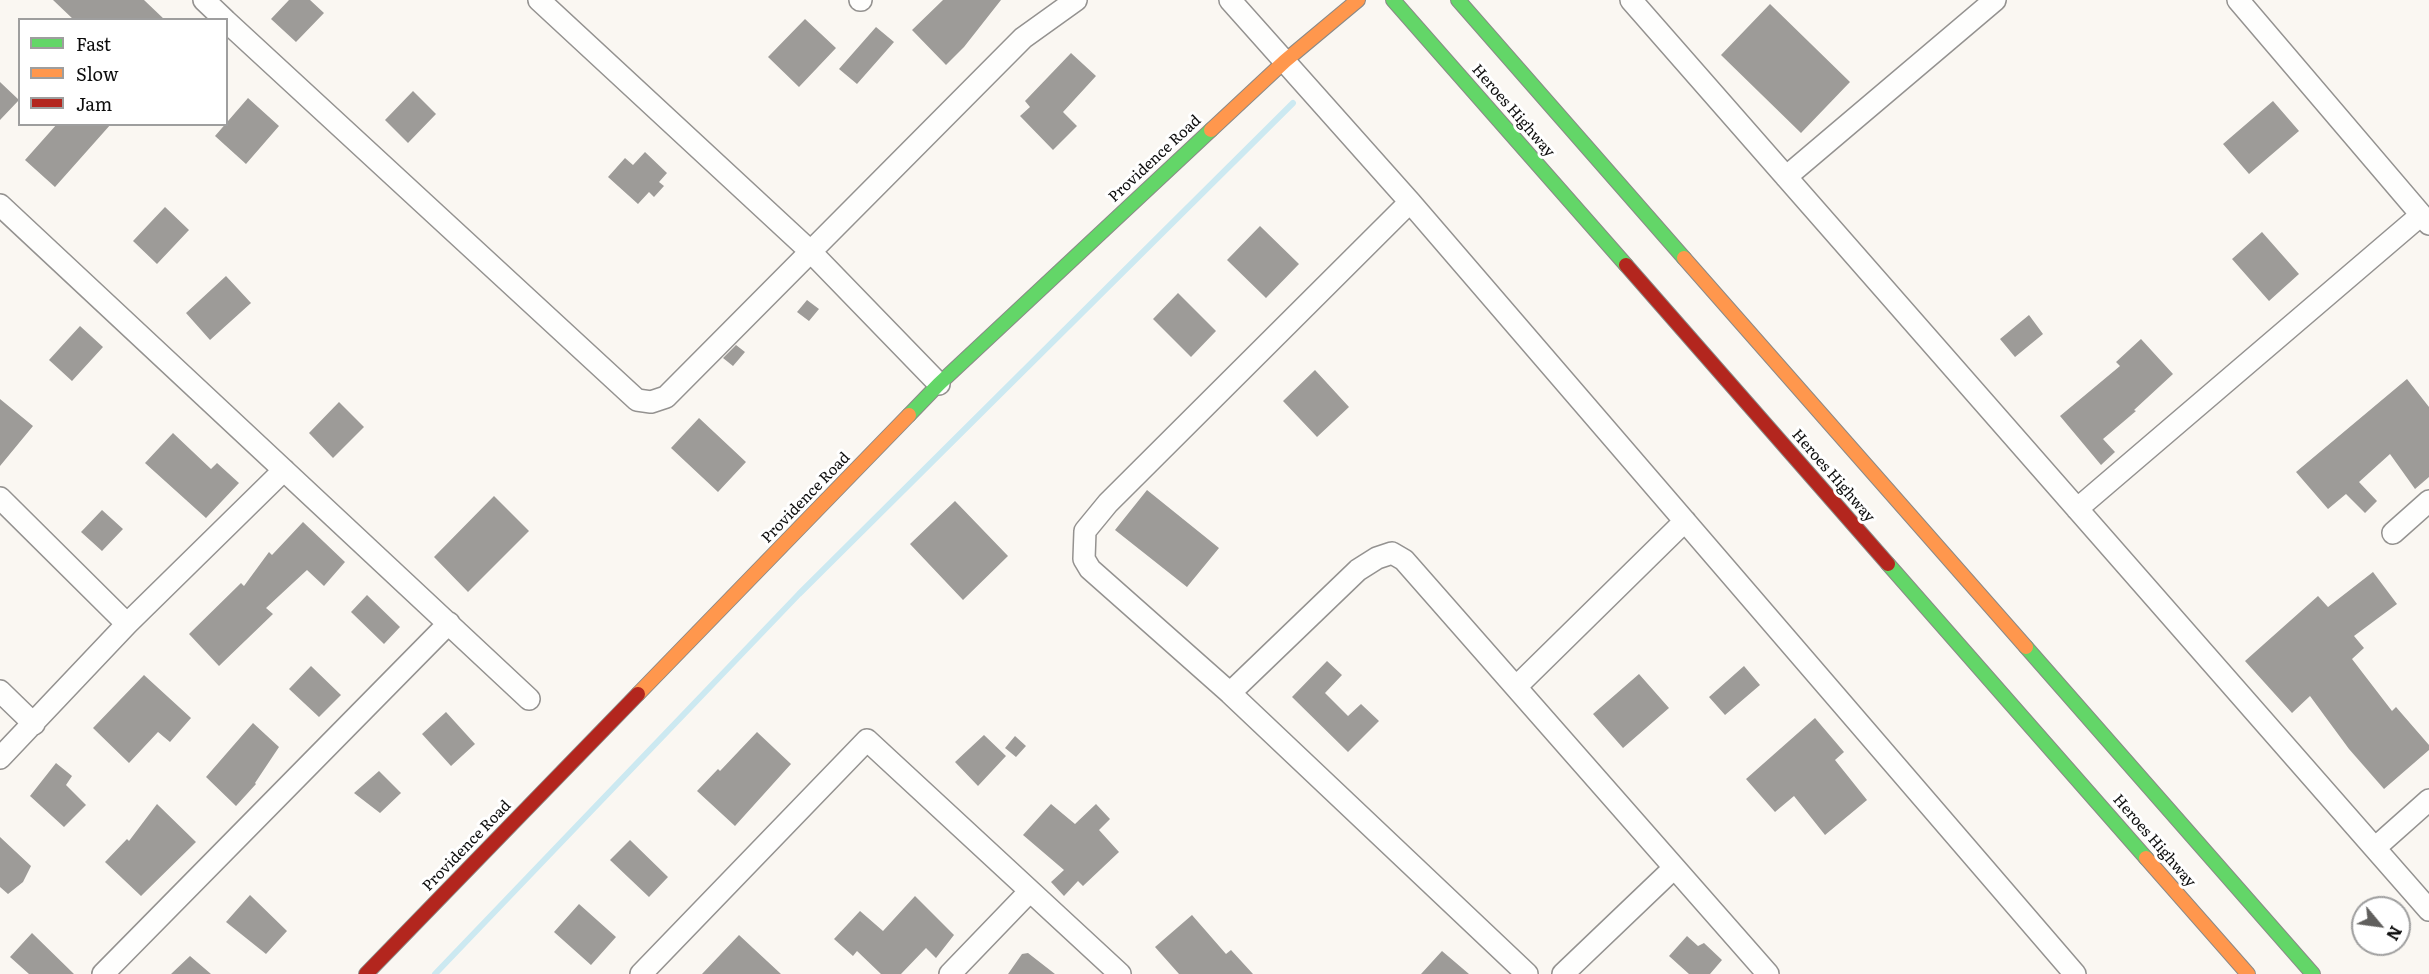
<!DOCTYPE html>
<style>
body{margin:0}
#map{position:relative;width:2429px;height:974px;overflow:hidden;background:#faf7f2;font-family:Literata,serif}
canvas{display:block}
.legend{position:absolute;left:18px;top:18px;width:210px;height:108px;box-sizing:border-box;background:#fff;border:2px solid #9e9e9e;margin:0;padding:8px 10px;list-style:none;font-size:18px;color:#0d0d0d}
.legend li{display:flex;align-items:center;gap:12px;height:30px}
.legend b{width:30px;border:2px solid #9e9e9e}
.north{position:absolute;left:2351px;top:896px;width:60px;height:60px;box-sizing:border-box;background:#fff;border:2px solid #9e9e9e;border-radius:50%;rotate:119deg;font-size:16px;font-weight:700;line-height:24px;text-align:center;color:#0d0d0d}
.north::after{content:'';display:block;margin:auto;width:21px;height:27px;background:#605f5d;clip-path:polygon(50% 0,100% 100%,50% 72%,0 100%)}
</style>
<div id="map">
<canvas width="2429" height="974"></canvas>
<ul class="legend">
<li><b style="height:8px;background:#63d668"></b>Fast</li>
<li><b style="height:8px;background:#ff974d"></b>Slow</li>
<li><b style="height:8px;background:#b3261e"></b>Jam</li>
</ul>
<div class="north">N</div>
</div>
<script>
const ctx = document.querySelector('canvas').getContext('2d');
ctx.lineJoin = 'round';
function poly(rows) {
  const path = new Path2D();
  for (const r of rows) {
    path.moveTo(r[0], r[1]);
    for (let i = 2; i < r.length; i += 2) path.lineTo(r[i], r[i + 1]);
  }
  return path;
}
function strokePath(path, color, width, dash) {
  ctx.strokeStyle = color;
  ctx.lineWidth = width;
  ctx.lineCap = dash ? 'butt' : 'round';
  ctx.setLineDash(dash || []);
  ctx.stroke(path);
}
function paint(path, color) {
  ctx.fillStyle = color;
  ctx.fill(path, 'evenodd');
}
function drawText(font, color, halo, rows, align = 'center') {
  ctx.font = font + ' Literata,serif';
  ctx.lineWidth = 6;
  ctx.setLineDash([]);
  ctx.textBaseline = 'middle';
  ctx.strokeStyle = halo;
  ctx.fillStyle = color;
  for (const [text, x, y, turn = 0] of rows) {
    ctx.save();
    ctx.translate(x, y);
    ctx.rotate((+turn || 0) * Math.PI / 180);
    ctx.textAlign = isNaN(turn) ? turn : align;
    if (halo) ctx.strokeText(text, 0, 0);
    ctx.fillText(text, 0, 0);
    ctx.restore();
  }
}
const stream = poly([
 [435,974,799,594,1293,103]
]);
const building = poly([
 [53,0,144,0,165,20,74,20],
 [289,0,310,0,324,13,296,42,271,19],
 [943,0,1001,0,964,47,946,65,912,30],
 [1770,4,1850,82,1801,133,1721,55],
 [805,19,836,48,799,87,768,57],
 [876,27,894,42,857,84,839,69],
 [1071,53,1096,76,1063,112,1077,126,1053,150,1020,116,1030,107,1025,101],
 [0,82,19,100,0,120],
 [413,91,436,114,408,143,385,120],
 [248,98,279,126,246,164,215,136],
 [2273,101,2299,131,2249,174,2223,144],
 [57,124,111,124,55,187,25,160],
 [645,152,667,173,659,182,664,186,654,197,649,192,638,204,608,177,625,158,633,165],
 [165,207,189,230,157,264,133,241],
 [1260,226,1299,264,1266,298,1227,260],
 [2262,232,2299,274,2269,301,2232,259],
 [226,276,251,303,210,340,186,313],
 [1178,293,1216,331,1191,357,1153,319],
 [807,300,819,309,809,321,797,312],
 [2029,315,2043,334,2015,357,2000,339],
 [80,326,103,347,72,381,49,360],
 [2141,339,2173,374,2134,410,2136,411,2103,439,2115,452,2101,465,2060,416,2120,366,2116,362],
 [736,345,745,352,733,366,723,358],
 [1315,370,1349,407,1317,437,1283,401],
 [2407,379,2429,407,2429,477,2415,489,2390,454,2359,482,2377,501,2365,513,2346,494,2328,509,2296,472],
 [0,399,33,426,0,466],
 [339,402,364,427,333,458,309,433],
 [699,418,746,462,718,492,671,448],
 [173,433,211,469,217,463,239,483,206,518,145,463],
 [1147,490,1219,548,1187,587,1115,530],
 [494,496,529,531,468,592,434,557],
 [955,501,1008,556,963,600,910,544],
 [102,510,123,529,102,551,81,532],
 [303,522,345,562,324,586,307,570,266,608,273,614,219,666,189,634,241,583,244,586,269,552,272,555],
 [2373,572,2397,604,2354,636,2364,648,2352,659,2392,711,2396,707,2429,745,2429,750,2384,789,2349,749,2310,696,2292,713,2245,661,2318,596,2328,607],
 [367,595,400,627,384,644,351,612],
 [1327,661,1342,675,1325,693,1348,716,1361,704,1379,721,1348,752,1292,697],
 [311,666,341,695,319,717,289,689],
 [1744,666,1760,685,1725,715,1709,697],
 [1639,674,1669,708,1623,748,1593,714],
 [144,675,191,718,170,742,158,732,129,763,93,728],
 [446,712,475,744,451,766,422,734],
 [1815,718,1844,752,1835,760,1867,800,1825,835,1794,796,1775,812,1746,779],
 [253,723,279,747,255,783,256,784,236,806,206,777],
 [757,732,791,764,735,826,697,791,718,769,720,771],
 [984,735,1006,756,978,786,955,762],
 [1015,736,1026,746,1016,757,1005,748],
 [56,763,72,776,66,785,86,805,64,827,30,796],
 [379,771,401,793,380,813,354,793],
 [157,804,196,842,141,896,105,862,127,839,129,841],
 [1051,804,1075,824,1096,804,1110,819,1099,830,1119,852,1083,886,1078,881,1064,896,1051,882,1064,870,1023,835],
 [0,837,31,866,23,882,8,894,0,887],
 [630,840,668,877,649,897,610,860],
 [250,895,287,931,266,954,226,922],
 [915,896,954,935,936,958,926,948,901,974,881,974,857,951,853,956,834,939,860,911,883,931],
 [579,904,616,937,591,965,554,932],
 [1192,915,1226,954,1231,950,1253,974,1179,974,1155,947],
 [32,933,74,974,29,974,10,957],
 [739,935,781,974,702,974],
 [1687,936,1698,946,1704,943,1722,960,1710,974,1689,974,1669,956],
 [1442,951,1469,974,1421,974],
 [1028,953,1055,974,1008,974,1022,954],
 [190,956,211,974,171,974]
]);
const street = poly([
 [204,0,225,20],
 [539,0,810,251,939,384],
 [860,0,861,0],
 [1230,0,1410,202,2075,974],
 [1631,0,2429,910],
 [2238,0,2429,224],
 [226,21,637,400,651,402,666,397,1023,38,1076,0],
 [1786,177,1995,0],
 [1410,202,1108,503,1085,531,1084,559,1090,569,1230,693,1527,974],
 [0,205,529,699],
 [0,498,127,624],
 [2077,509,2421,215],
 [2393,533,2429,501],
 [1516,687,1685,521],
 [0,691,34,724],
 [1230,693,1358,570,1377,558,1392,553,1404,560,1768,974],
 [0,758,127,624,284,470],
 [2375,848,2429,800],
 [103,974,449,623],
 [641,974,867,740,1120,974],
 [950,974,1030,891],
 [1563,974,1674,868]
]);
const fast = poly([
 [1393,0,1626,265],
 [1458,0,1684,258],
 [909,415,939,384,1211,130],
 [1888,564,2146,858],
 [2026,647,2313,974]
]);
const slow = poly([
 [1211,130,1285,61,1358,0],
 [1684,258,2026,647],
 [638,694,909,415],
 [2146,858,2248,974]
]);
const jam = poly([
 [1626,265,1888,564],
 [366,974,638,694]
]);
const streetNames = [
 ["Heroes Highway",1513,111,49],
 ["Providence Road",1155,159,-43],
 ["Heroes Highway",1833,476,49],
 ["Providence Road",806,498,-46],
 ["Heroes Highway",2154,841,49],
 ["Providence Road",467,846,-46]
];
strokePath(stream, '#cce9f1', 6);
paint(building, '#9d9b98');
strokePath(street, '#949290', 24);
strokePath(fast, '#8a8987', 16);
strokePath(slow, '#8a8987', 16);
strokePath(jam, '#8a8987', 16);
strokePath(street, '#fefefd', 21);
strokePath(fast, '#63d668', 14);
strokePath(slow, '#ff974d', 14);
strokePath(jam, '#b3261e', 14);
drawText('15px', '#0d0d0d', '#fff', streetNames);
</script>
